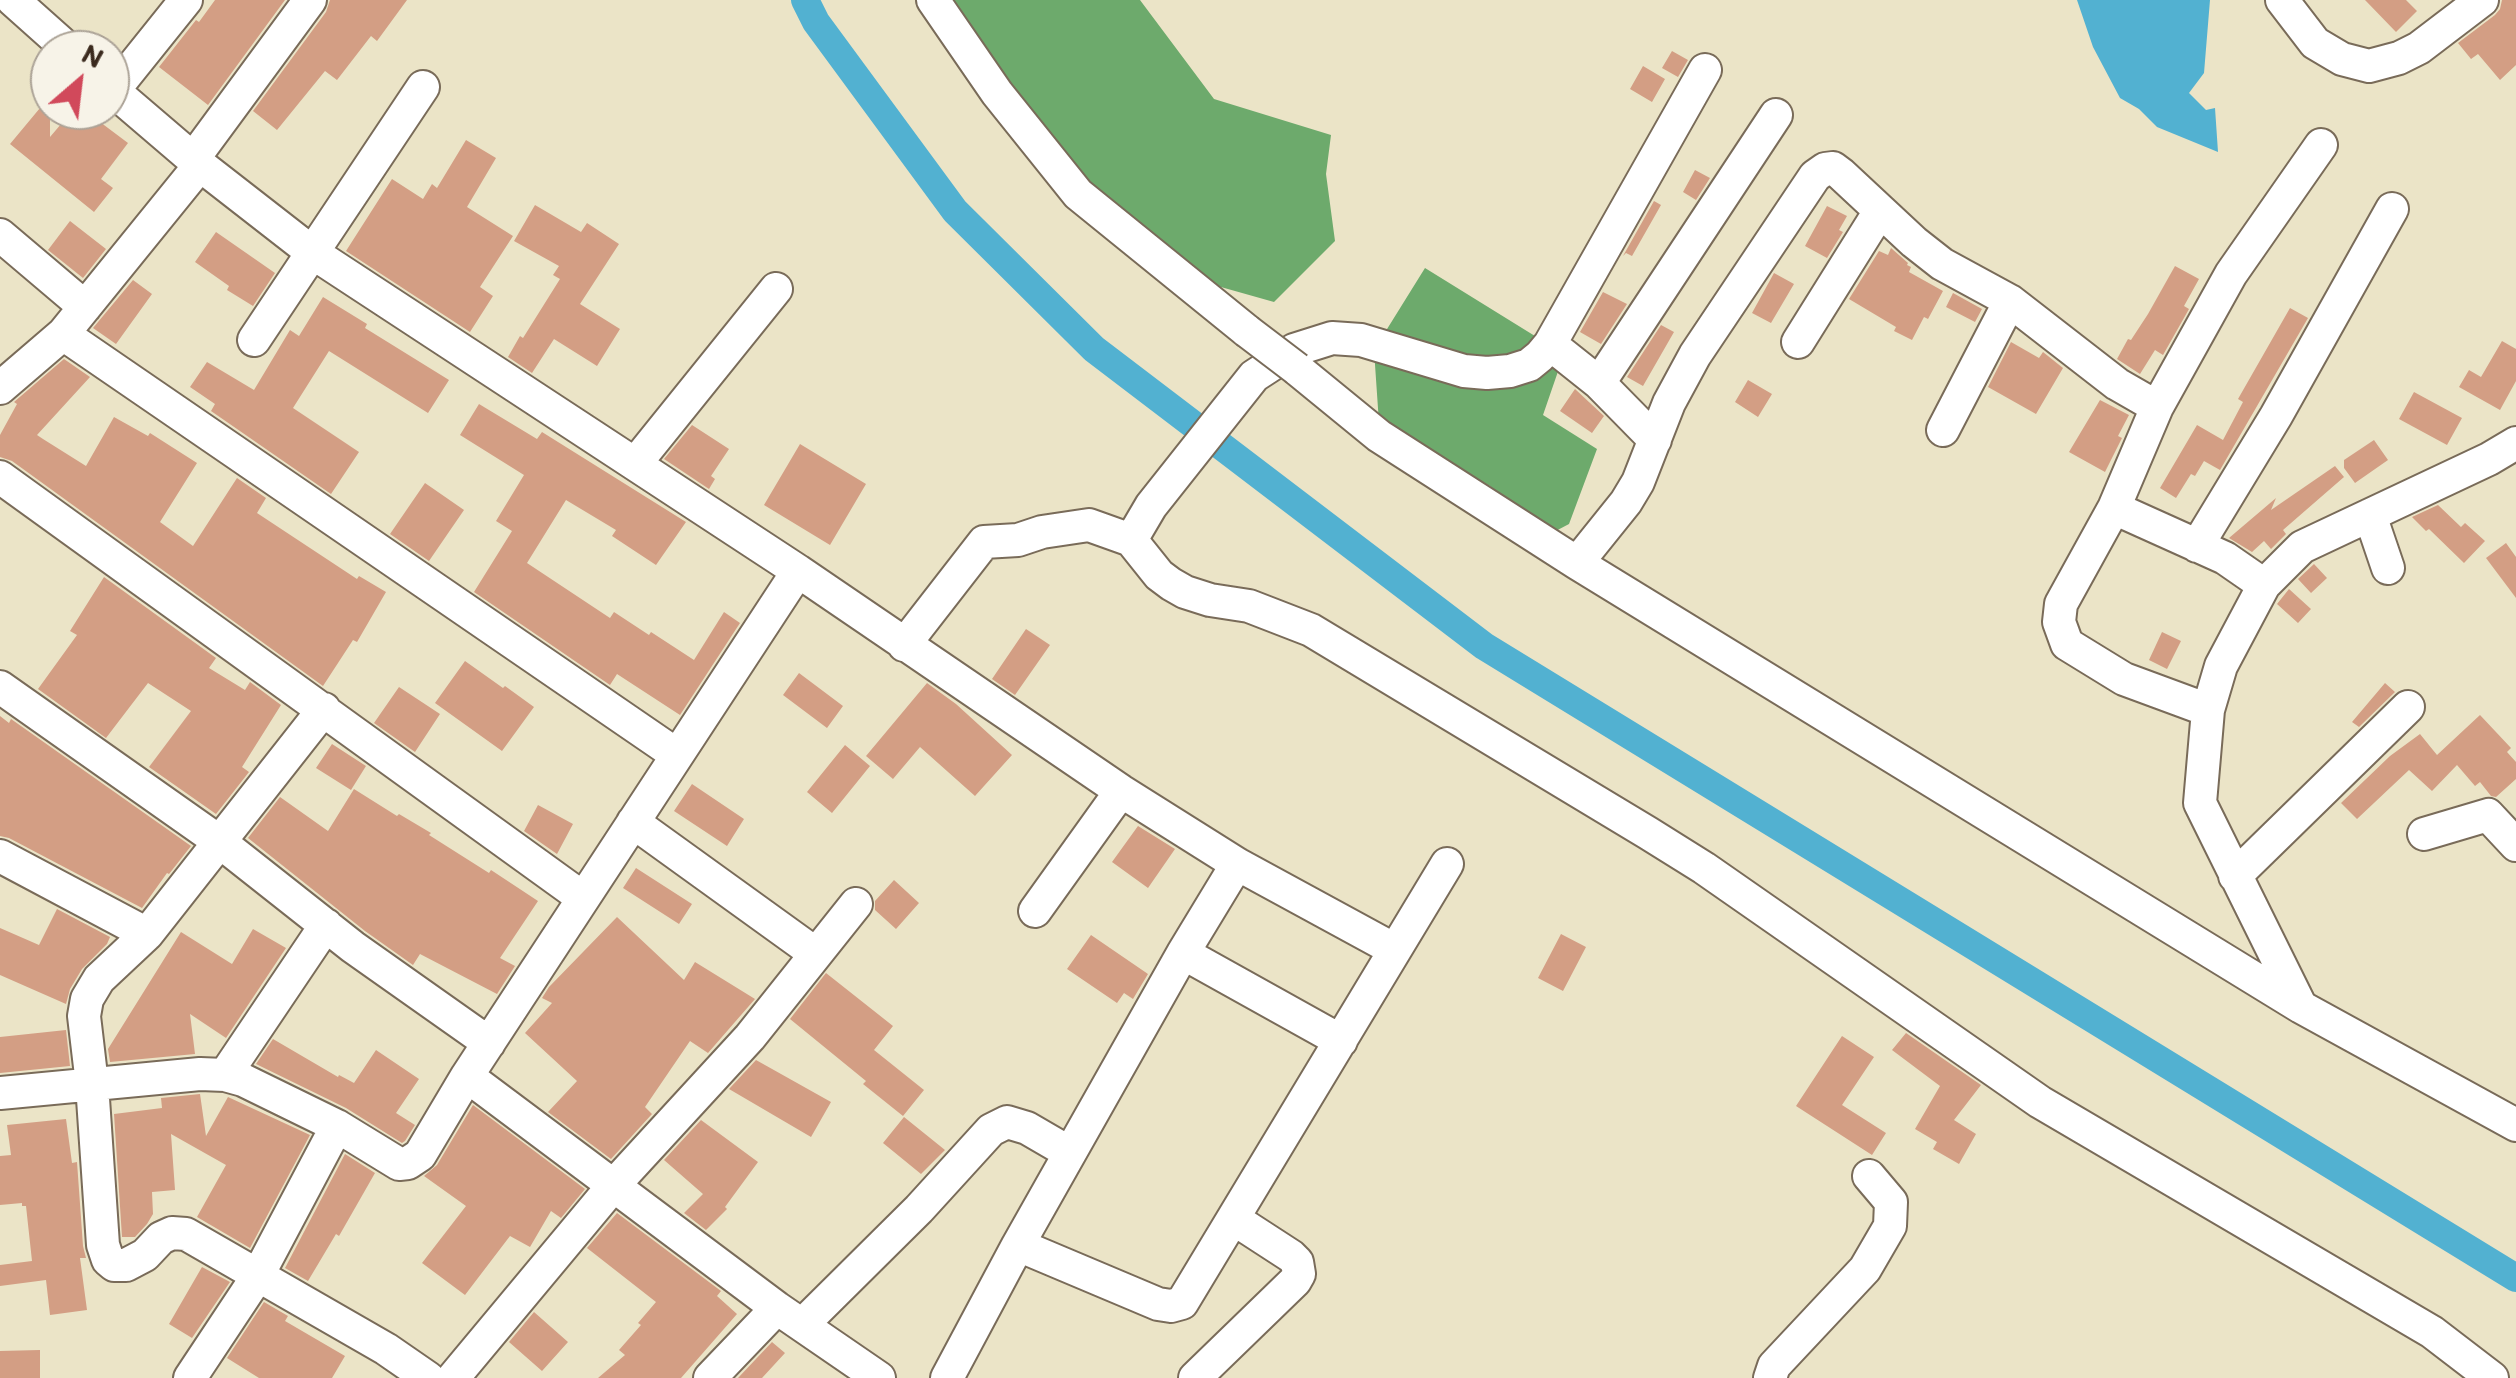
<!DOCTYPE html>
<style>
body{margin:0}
#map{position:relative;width:2516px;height:1378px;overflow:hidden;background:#ebe4c7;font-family:Itim,sans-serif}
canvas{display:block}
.north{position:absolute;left:30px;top:30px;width:100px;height:100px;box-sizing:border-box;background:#f7f3e8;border:2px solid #aca397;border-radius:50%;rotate:28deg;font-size:28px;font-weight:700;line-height:40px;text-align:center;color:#3b2a1e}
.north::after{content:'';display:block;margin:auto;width:35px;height:45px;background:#d1495b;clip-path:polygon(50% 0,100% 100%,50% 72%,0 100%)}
</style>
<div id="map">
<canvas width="2516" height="1378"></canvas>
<div class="north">N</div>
</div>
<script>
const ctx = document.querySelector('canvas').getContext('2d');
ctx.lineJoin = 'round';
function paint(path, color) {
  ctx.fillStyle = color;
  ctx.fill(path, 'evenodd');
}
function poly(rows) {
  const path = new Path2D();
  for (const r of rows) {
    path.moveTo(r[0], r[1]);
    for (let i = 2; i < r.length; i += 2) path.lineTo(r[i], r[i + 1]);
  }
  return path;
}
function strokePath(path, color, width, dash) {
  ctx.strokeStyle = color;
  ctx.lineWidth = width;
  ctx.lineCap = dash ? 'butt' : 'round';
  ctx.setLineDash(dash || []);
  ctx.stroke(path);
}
const forest = poly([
 [946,0,1140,0,1214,99,1331,135,1326,174,1335,241,1274,302,1196,280,1078,177],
 [1425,268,1564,354,1543,415,1597,449,1569,524,1550,534,1490,486,1379,423,1374,350]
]);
const water = poly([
 [2077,0,2210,0,2204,73,2189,93,2206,110,2215,108,2218,152,2157,127,2139,109,2120,98,2093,47]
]);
const canal = poly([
 [805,0,816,22,955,211,1094,349,1484,646,2516,1278]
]);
const building = poly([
 [215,0,285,0,208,105,159,67,196,20,199,22],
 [330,0,407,0,377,41,371,36,337,80,325,71,277,130,253,111,326,12],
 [2365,0,2406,0,2417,11,2396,32],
 [2502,0,2516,0,2516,65,2500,80,2478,54,2471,59,2458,43,2495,15,2500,9],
 [1672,51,1688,60,1678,77,1662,68],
 [1643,66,1665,79,1652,102,1630,89],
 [50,96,50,137,73,110,84,110,128,143,101,179,113,188,94,212,10,144],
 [466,140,496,158,467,207,513,236,480,287,493,296,470,332,346,251,392,179,423,199,432,184,437,188],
 [1695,170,1710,178,1696,200,1683,192],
 [1654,201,1661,205,1632,256,1626,253,1623,256],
 [535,205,581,232,587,223,619,244,580,304,620,329,597,366,554,339,532,373,508,357,520,336,523,338,560,279,553,275,559,266,514,241],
 [1827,206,1847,216,1839,230,1843,232,1827,258,1805,246],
 [70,221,106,249,83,278,48,250],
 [216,232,275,273,253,306,227,290,229,286,195,262],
 [1891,248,1908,263,1907,265,1911,267,1909,272,1943,291,1928,319,1924,317,1912,340,1894,331,1896,327,1849,299,1879,251,1888,255],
 [2175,266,2199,279,2184,306,2189,309,2163,355,2155,350,2140,374,2117,359,2128,339,2131,340,2148,314],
 [1774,273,1794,284,1771,323,1752,313],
 [133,280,152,294,116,344,93,328],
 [1603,292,1627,304,1601,344,1580,332],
 [1953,293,1982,309,1975,322,1946,307],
 [323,297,367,324,365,328,449,380,428,413,329,351,293,408,359,452,331,494,211,411,215,404,190,387,207,362,254,390,290,330,299,336],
 [2290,308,2308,318,2220,470,2204,461,2195,476,2191,474,2176,498,2160,488,2197,425,2223,440,2243,402,2238,399],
 [1661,325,1674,332,1643,386,1627,377],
 [2502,341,2516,349,2516,381,2500,410,2459,387,2469,370,2481,377],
 [2011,342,2039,358,2043,352,2063,368,2036,414,1988,387],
 [64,359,90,377,37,435,43,439,86,466,114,417,148,436,150,433,197,463,160,522,193,546,237,478,266,498,257,513,357,579,359,576,386,592,357,642,353,640,323,686,12,461,0,457,0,435,17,404,14,402],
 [1748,380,1772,394,1758,417,1735,402],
 [1575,389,1604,416,1592,433,1560,411],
 [2414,392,2462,418,2447,445,2399,419],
 [2100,400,2129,415,2118,436,2122,438,2105,472,2069,452],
 [479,404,537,439,542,432,686,522,656,565,612,536,616,530,566,500,527,563,610,618,614,612,649,635,651,632,694,660,724,612,740,623,680,715,617,674,610,685,474,592,512,531,496,521,524,475,460,435],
 [692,425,729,449,711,476,715,479,709,489,664,459],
 [2374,440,2388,460,2355,483,2344,468,2344,460],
 [800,444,866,484,830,545,764,505],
 [2335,466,2344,477,2283,530,2286,534,2271,549,2264,541,2252,552,2229,538,2276,498,2271,510],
 [425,483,464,510,429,561,390,534],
 [2438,505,2461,527,2465,523,2485,541,2464,563,2429,529,2426,531,2412,517],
 [2506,543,2516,557,2516,598,2486,558],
 [2314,564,2327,578,2311,593,2298,579],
 [104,577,216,658,209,668,245,690,250,682,281,705,242,767,249,772,216,814,149,767,191,711,148,683,106,738,38,689,77,635,70,631],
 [2289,589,2311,609,2298,623,2277,604],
 [1026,629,1050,645,1015,695,992,679],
 [2162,632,2181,641,2167,669,2149,660],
 [465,661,503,688,505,686,534,707,502,751,435,703],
 [799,673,843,706,827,728,783,695],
 [927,683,956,704,1012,755,975,796,920,747,893,779,866,756],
 [2385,683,2395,692,2359,727,2352,722],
 [399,687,440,714,415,752,374,723],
 [2480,715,2511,748,2507,752,2516,762,2516,779,2496,797,2491,796,2480,782,2475,786,2457,765,2432,791,2409,770,2357,819,2341,803,2390,756,2420,734,2437,755],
 [0,716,9,723,11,719,191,846,169,874,167,873,142,908,9,838,0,836],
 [332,744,366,766,351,790,316,768],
 [845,745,870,766,832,813,807,792],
 [692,784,744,819,727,846,674,811],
 [354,789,397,816,399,814,431,833,429,835,489,873,491,870,538,901,500,958,515,966,497,994,420,954,413,965,365,931,248,838,280,797,328,831],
 [538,805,573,824,557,854,524,831],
 [1138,826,1175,849,1148,888,1112,862],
 [636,868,692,904,679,924,623,888],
 [894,880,919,903,896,929,875,910,875,901],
 [57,909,110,937,107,944,82,969,70,989,66,1004,0,975,0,928,39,945],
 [617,917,684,980,695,962,755,999,708,1053,690,1041,645,1107,652,1114,611,1159,548,1112,577,1081,525,1033,552,1003,542,998,549,987],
 [253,929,286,948,226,1038,190,1014,195,1054,110,1062,108,1049,181,932,232,964],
 [1561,934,1586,947,1563,991,1538,978],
 [1091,935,1148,974,1133,999,1124,993,1117,1003,1067,969],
 [826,973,893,1026,874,1050,924,1090,903,1116,863,1084,866,1081,790,1019],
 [66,1030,70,1066,0,1073,0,1037],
 [1906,1033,1981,1085,1954,1120,1976,1134,1959,1164,1933,1149,1937,1142,1915,1129,1940,1086,1892,1050],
 [1842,1036,1874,1057,1842,1105,1886,1133,1872,1155,1796,1106],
 [273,1039,338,1077,339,1075,354,1083,376,1050,419,1079,396,1113,415,1125,405,1141,402,1143,346,1108,256,1064],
 [756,1060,831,1102,811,1137,729,1089],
 [200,1094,206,1136,228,1097,310,1135,250,1248,197,1217,226,1165,171,1134,175,1190,152,1192,153,1214,147,1224,135,1237,122,1237,114,1114,162,1108,161,1098],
 [473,1105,585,1189,561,1218,551,1211,530,1247,510,1236,465,1295,422,1263,466,1206,424,1176,437,1165],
 [904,1117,945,1150,921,1174,883,1143],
 [66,1119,72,1163,77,1162,83,1246,86,1258,80,1258,87,1310,50,1315,46,1280,0,1286,0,1265,32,1261,26,1206,22,1206,22,1203,0,1205,0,1156,11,1155,7,1125],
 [701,1120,758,1162,725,1207,727,1209,706,1230,684,1213,703,1194,664,1160],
 [345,1154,375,1173,339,1236,336,1234,308,1281,285,1268],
 [617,1213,721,1291,717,1296,737,1314,681,1378,598,1378,625,1355,619,1350,641,1325,638,1323,656,1302,587,1248],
 [202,1267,230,1282,192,1338,169,1324],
 [264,1302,288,1316,285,1321,345,1356,332,1378,259,1378,227,1358],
 [534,1312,568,1342,542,1371,509,1342],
 [772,1342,785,1353,762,1378,738,1378],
 [40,1350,40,1378,0,1378,0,1351]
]);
const minor = poly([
 [13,0,69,50],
 [933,0,997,93,1078,194,1247,331],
 [2282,0,2315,43,2342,59,2369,66,2399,58,2419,48,2482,0],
 [110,88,200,165,313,253,798,571],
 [113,91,186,0],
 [193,159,310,0],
 [0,235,85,307],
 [63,334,677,755],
 [254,340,423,87],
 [1798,342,1880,211],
 [1550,344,1599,383,1655,440],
 [1297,369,1379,436,1577,563,2301,1007,2516,1125],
 [1599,383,1776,115],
 [0,388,63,334,200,165],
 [1943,430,2010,301,2117,384,2157,407],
 [635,464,776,289],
 [0,477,583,898],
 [2114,508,2225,558,2264,585],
 [2370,515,2388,568],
 [1131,540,1151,506,1254,376,1294,350,1332,338,1361,340,1464,371,1487,373,1510,371,1529,365,1540,356,1550,344,1705,70],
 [2197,546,2276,416,2392,209],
 [1577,563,1626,502,1638,482,1669,403,1695,355,1815,176,1825,169,1833,168,1841,174,1914,242,1942,264,2010,301],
 [904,645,984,542,1018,540,1042,532,1089,525,1131,540,1159,575,1171,584,1185,592,1210,600,1249,606,1311,630,1648,833,1704,868,2040,1102,2432,1332,2492,1378],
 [0,687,220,842,353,947,489,1043],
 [2208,710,2124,679,2067,644,2059,622,2061,604,2114,508,2157,407,2231,274,2321,145],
 [633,822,816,954],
 [2424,834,2488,815,2516,845],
 [0,856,147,934,324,709],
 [2235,876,2408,707],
 [1035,911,1121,791],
 [147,934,99,979,87,999,84,1016,92,1084,103,1245,108,1260,114,1265,126,1265,145,1255,161,1238,172,1233,186,1234,386,1349,428,1378],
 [1183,953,1341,1041],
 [2301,1007,2200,803,2208,710,2221,666,2264,585,2302,547,2489,459,2516,443],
 [225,1075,326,925],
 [467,1076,777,1308,879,1378],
 [0,1093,200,1074,225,1075,243,1080,337,1126],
 [1018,1245,1158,1304,1171,1306,1182,1303,1447,864],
 [802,1325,919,1209,991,1130,1007,1122,1027,1128,1070,1153],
 [190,1378,257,1277,337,1126,399,1164,408,1163,420,1155,467,1076,798,571,1121,791,1237,864,1395,950],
 [453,1378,613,1186,750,1037,856,904],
 [710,1378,777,1308],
 [947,1378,1018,1245,1183,953,1237,864],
 [1195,1378,1295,1281,1299,1274,1297,1262,1291,1256,1234,1219],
 [1770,1378,1774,1366,1865,1269,1890,1226,1891,1202,1869,1176]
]);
const minorBridge = poly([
 [1247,331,1297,369]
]);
paint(forest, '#6daa6c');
paint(water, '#52b1d1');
strokePath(canal, '#52b1d1', 28);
paint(building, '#d39e84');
strokePath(minor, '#796b59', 36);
strokePath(minor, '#fff', 32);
strokePath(minorBridge, '#796b59', 36, []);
strokePath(minorBridge, '#fff', 32);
</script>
